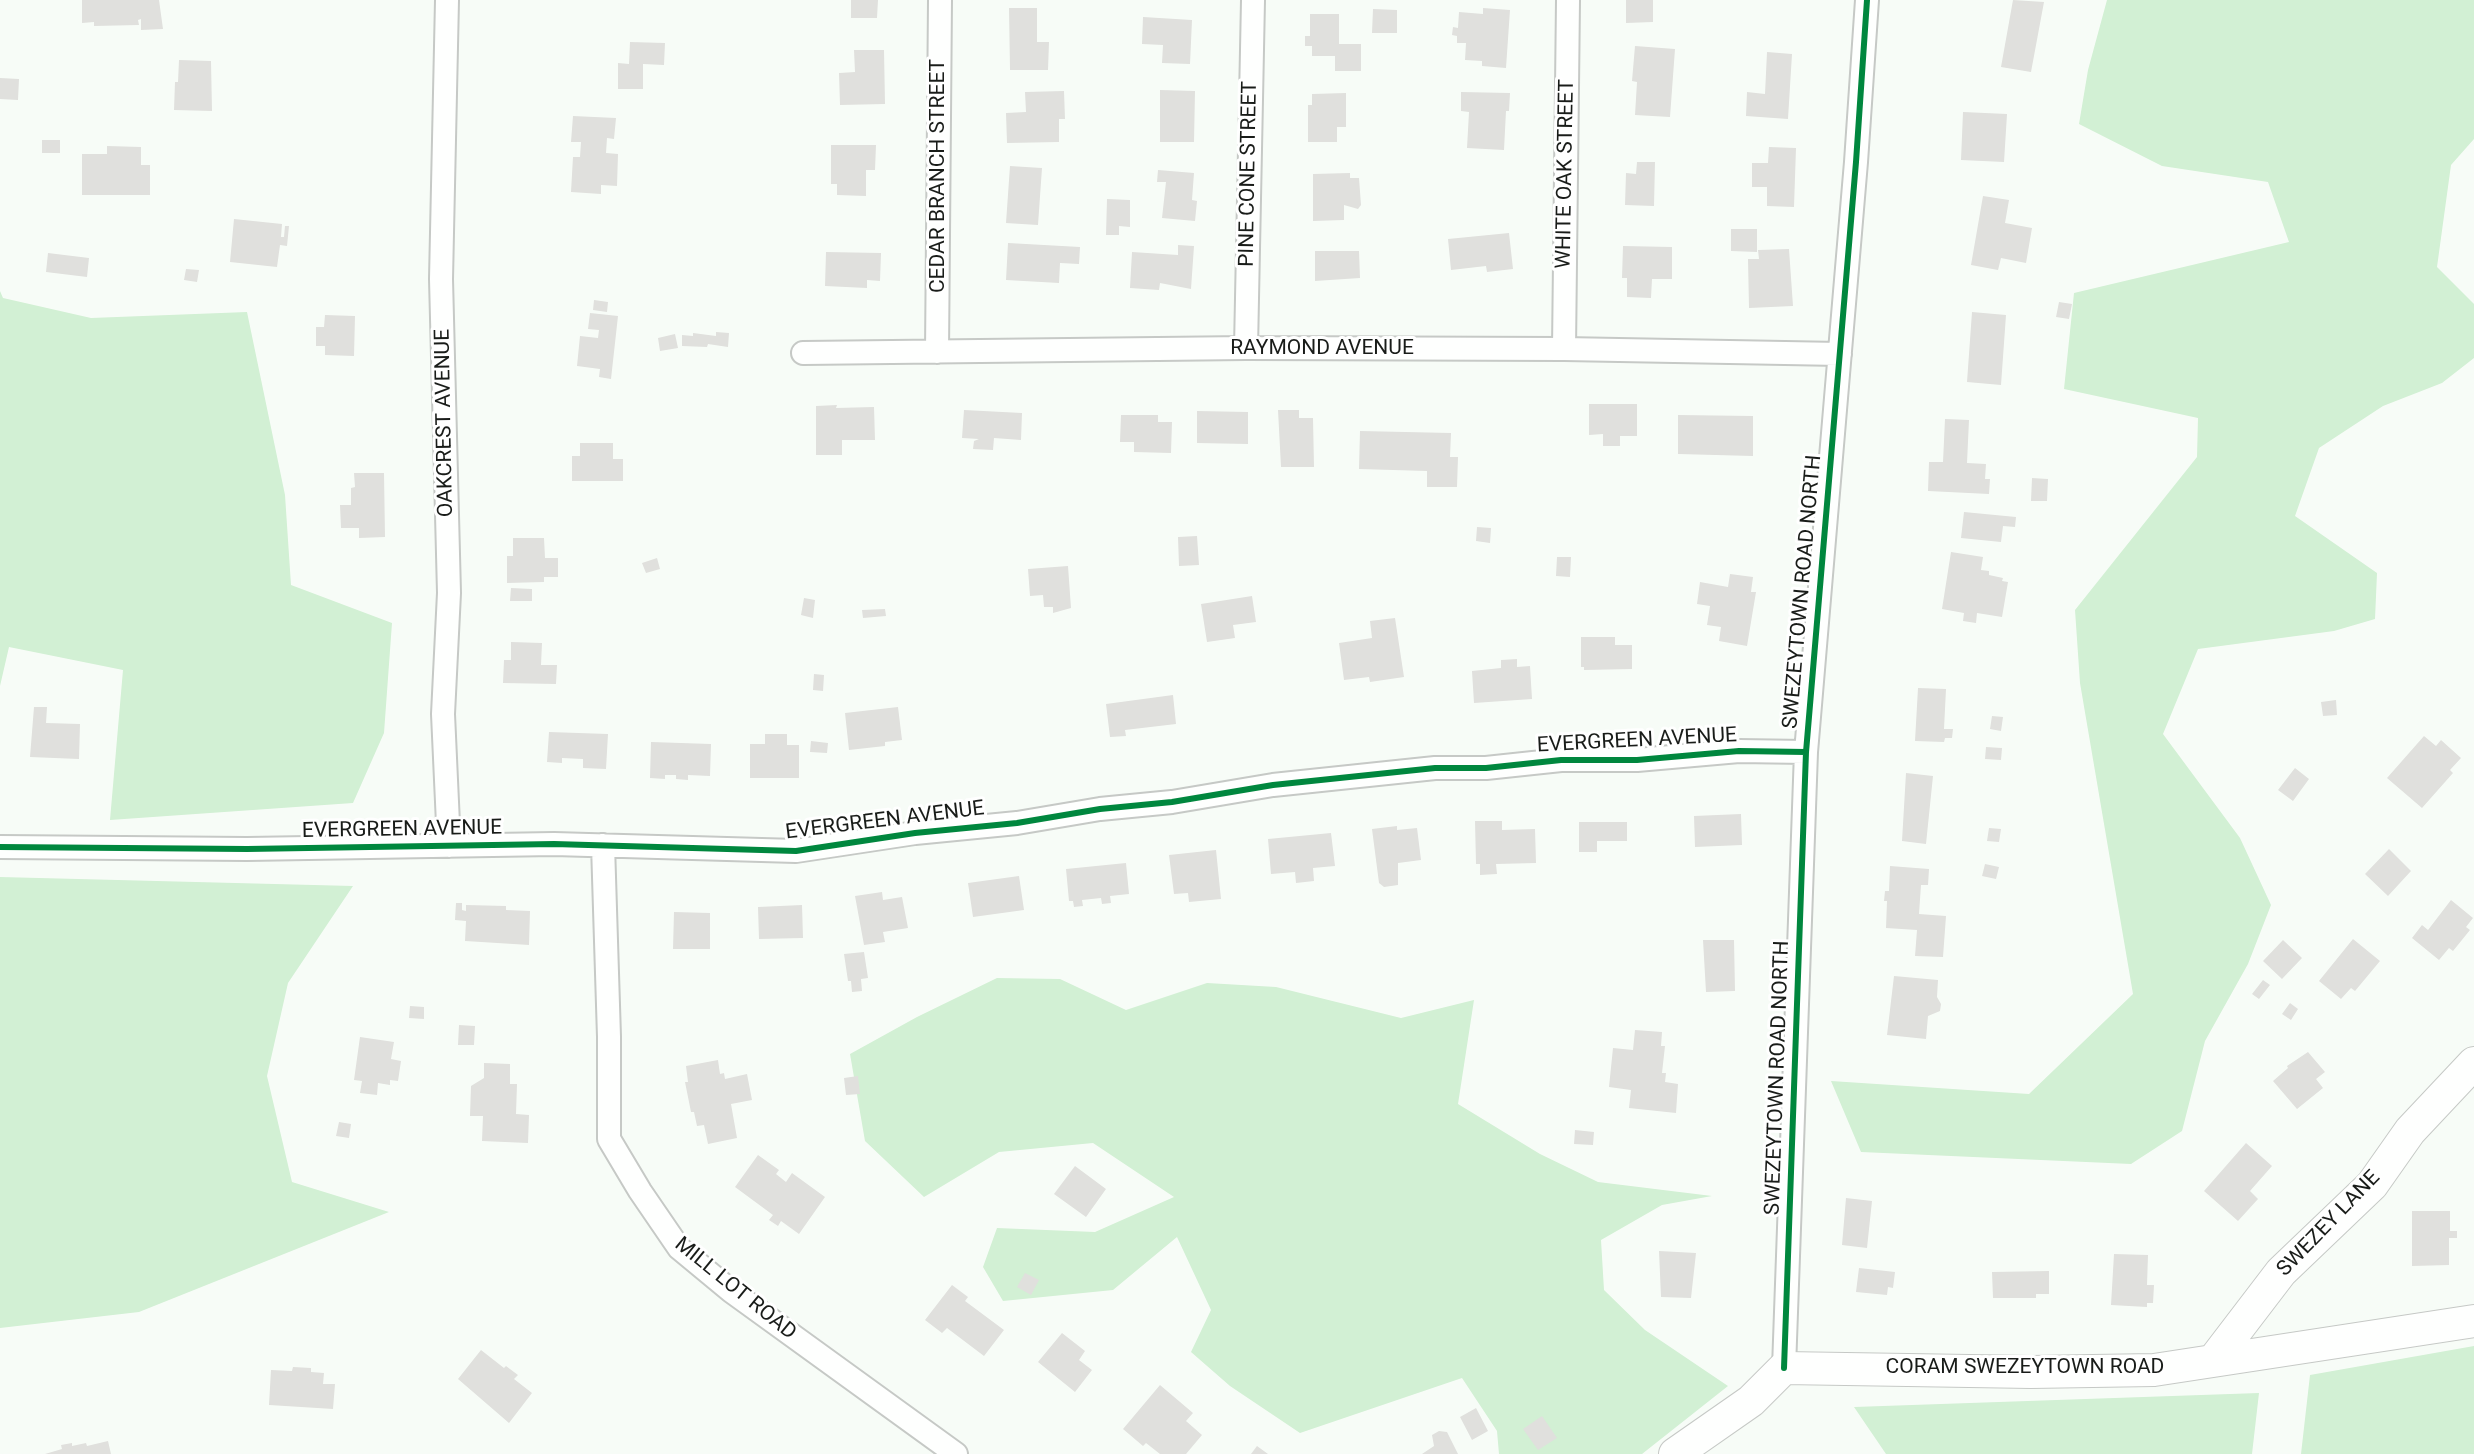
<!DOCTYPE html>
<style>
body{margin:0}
canvas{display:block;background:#f7fcf7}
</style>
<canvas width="2474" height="1454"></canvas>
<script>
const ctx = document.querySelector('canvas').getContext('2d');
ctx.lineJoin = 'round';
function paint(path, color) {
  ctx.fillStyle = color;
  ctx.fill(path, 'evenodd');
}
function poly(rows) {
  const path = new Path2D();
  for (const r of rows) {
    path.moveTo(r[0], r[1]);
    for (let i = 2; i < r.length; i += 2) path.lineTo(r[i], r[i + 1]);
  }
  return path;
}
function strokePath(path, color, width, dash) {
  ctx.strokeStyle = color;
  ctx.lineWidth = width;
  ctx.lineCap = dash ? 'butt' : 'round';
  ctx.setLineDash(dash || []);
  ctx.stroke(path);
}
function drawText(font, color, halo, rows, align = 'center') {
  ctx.font = font + ' Roboto,sans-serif';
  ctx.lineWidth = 6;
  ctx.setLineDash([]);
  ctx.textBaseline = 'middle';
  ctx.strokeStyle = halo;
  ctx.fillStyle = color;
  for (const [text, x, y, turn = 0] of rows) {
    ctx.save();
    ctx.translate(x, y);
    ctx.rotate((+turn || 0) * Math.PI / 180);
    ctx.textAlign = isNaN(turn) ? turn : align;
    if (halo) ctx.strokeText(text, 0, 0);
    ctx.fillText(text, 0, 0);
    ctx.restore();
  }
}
const green = poly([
 [2107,0,2474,0,2474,139,2451,165,2437,267,2474,304,2474,358,2442,383,2383,406,2319,448,2295,516,2377,573,2375,619,2334,631,2198,649,2163,734,2240,838,2271,905,2248,964,2205,1041,2182,1131,2131,1164,1861,1152,1831,1081,2029,1094,2133,994,2080,683,2075,610,2197,457,2198,418,2064,389,2074,293,2289,242,2268,182,2162,166,2079,124,2088,70],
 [0,291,3,298,91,318,247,312,285,495,291,585,392,623,384,733,353,803,110,820,123,670,9,647,0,686],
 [0,877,353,886,288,983,267,1076,292,1182,389,1212,139,1312,0,1328],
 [997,978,1060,979,1126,1010,1207,983,1276,987,1401,1018,1474,1000,1458,1104,1540,1154,1598,1182,1712,1196,1662,1205,1601,1240,1604,1290,1645,1330,1728,1386,1642,1454,1499,1454,1497,1431,1462,1378,1300,1433,1230,1386,1191,1352,1211,1310,1177,1237,1113,1290,1003,1301,983,1267,997,1228,1095,1232,1174,1197,1093,1143,999,1152,924,1197,865,1141,850,1054,917,1017],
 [2474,1346,2474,1454,2301,1454,2310,1375],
 [2259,1393,2252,1454,1886,1454,1854,1407]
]);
const building = poly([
 [82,0,159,0,163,29,141,30,141,19,138,20,139,25,94,26,94,22,82,23],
 [851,0,878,0,877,18,851,18],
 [1626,0,1653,0,1653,22,1626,23],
 [2013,0,2044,2,2031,72,2001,67],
 [1009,8,1037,8,1037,42,1049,42,1048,70,1010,70],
 [1483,8,1510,10,1506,68,1482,66,1482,61,1465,60,1466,43,1457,43,1457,36,1452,35,1453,27,1458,28,1459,12,1483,14],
 [1373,9,1397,10,1397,33,1372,33],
 [1310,14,1339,14,1339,44,1361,44,1361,71,1335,71,1335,56,1312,56,1312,46,1305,46,1305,36,1310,36],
 [1143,17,1192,20,1190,64,1162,63,1163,45,1142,44],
 [630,42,665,43,664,65,643,64,643,89,618,89,618,63,629,64],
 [1635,46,1675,49,1670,117,1635,115,1637,82,1632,81],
 [854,50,884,50,885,104,840,105,839,73,855,72],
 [1767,52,1792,54,1788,119,1746,116,1747,92,1765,94],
 [179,60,211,61,212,111,174,110,175,82,178,82],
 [0,78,19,79,18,100,0,99],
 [1160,90,1195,91,1194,142,1160,142],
 [1064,91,1065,119,1059,119,1059,142,1007,143,1006,113,1026,112,1025,92],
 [1461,92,1510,93,1509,111,1506,111,1504,150,1467,148,1469,112,1461,111],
 [1346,93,1346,127,1337,127,1337,142,1308,142,1308,105,1312,105,1312,94],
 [1963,112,2007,114,2004,162,1961,160],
 [573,116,616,118,614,139,607,138,606,153,618,154,617,186,601,185,601,194,571,192,573,157,580,157,581,142,571,142],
 [42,140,60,140,60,153,42,153],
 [831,145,876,145,875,170,866,170,866,196,837,195,837,184,831,184],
 [107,146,141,147,141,165,150,165,150,195,82,195,82,154,107,154],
 [1769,147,1796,148,1794,207,1767,206,1767,187,1752,187,1752,163,1768,163],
 [1637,162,1655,162,1654,206,1625,205,1626,173,1636,174],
 [1010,166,1042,168,1038,225,1006,223],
 [1158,170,1194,173,1192,200,1197,201,1195,221,1162,218,1166,182,1157,182],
 [1350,173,1350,178,1359,178,1361,205,1358,209,1344,205,1344,220,1313,221,1313,174],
 [1983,196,2009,200,2005,223,2032,228,2026,263,2001,258,1998,270,1971,265],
 [1107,199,1130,200,1130,227,1119,226,1119,235,1106,235],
 [234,219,282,224,281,237,284,237,285,226,289,226,287,246,280,245,277,267,230,262],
 [1731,229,1757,229,1757,252,1731,251],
 [1509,233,1513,269,1487,272,1486,266,1451,270,1448,239],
 [1008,243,1080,247,1079,264,1060,263,1059,283,1006,280],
 [1178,245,1194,246,1191,289,1160,283,1159,290,1130,288,1132,252,1178,255],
 [1623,246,1672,247,1672,279,1652,279,1651,298,1627,297,1627,278,1622,278],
 [1789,249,1793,306,1749,308,1748,259,1759,259,1758,250],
 [1315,251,1359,251,1360,278,1315,281],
 [826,252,881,253,880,281,867,280,867,288,825,286],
 [48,253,89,258,87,277,46,272],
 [186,269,199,270,197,282,184,280],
 [594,300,608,302,607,312,593,310],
 [2059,302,2072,304,2069,319,2056,317],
 [1972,312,2006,315,2001,385,1967,382],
 [590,313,618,316,611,379,599,377,600,369,577,366,580,336,598,338,599,330,588,329],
 [325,315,355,316,354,356,325,355,325,346,316,346,316,327,324,327],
 [716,332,729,333,728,347,708,344,707,347,682,346,682,335,693,336,693,333,716,336],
 [675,334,678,348,660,351,658,338],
 [1589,404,1637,404,1637,436,1620,436,1620,446,1603,446,1603,434,1589,435],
 [837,405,836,408,874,407,875,440,842,440,842,455,816,455,816,406],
 [964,410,1022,413,1021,440,994,438,993,450,973,449,974,441,979,439,962,438],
 [1278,410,1299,410,1299,418,1313,418,1314,467,1281,467],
 [1197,411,1248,412,1248,444,1197,443],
 [1121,415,1158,415,1158,422,1172,422,1171,453,1134,452,1134,442,1120,442],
 [1678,415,1753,416,1753,456,1678,454],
 [1945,419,1969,420,1967,463,1986,464,1985,479,1990,479,1989,494,1928,491,1929,462,1943,462],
 [1360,431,1451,433,1450,457,1458,457,1457,487,1427,487,1427,471,1359,469],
 [580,443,613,443,613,459,623,459,623,481,572,481,572,456,580,456],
 [354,473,384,473,385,537,359,538,359,528,341,528,340,505,351,505,351,488,355,487],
 [2032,478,2048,479,2047,501,2031,501],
 [1964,512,2016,517,2015,527,2003,526,2001,542,1961,538],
 [1477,527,1491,528,1490,543,1476,541],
 [1197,536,1199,565,1179,566,1178,537],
 [513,538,544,538,545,558,558,558,558,577,544,577,544,582,507,583,507,556,513,556],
 [1951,552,1983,557,1981,570,1989,571,1989,575,2003,578,2002,581,2008,582,2002,617,1977,613,1976,623,1963,621,1964,613,1942,609],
 [1557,557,1571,557,1570,577,1556,576],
 [657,558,660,569,646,573,642,563],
 [1068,566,1071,608,1053,613,1053,607,1044,607,1043,595,1030,596,1028,569],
 [1730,574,1753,577,1751,592,1756,592,1747,646,1719,641,1721,627,1707,625,1710,606,1697,604,1700,582,1728,587],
 [511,588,532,589,532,601,510,601],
 [1252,596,1256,622,1233,625,1235,638,1207,642,1201,604],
 [804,598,815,600,813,618,801,615],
 [885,609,886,616,863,618,862,610],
 [1395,618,1404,677,1370,682,1369,677,1344,680,1339,643,1372,638,1370,621],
 [1581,637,1615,637,1615,645,1632,645,1632,669,1584,670,1584,667,1581,667],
 [511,642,542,643,541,665,557,665,556,684,503,683,504,660,511,660],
 [1517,659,1517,667,1530,666,1532,699,1474,703,1472,671,1501,668,1501,660],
 [814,674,824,675,823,691,813,690],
 [1918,688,1946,689,1944,729,1953,729,1952,738,1945,738,1944,742,1915,741],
 [1173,695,1176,724,1125,730,1126,736,1110,737,1106,704],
 [2336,700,2337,715,2323,716,2321,702],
 [34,707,47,707,46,723,80,724,79,759,30,757],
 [898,707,902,740,885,742,885,746,849,750,845,713],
 [1992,716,2003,717,2001,731,1990,729],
 [549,732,608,734,606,769,583,768,583,759,562,758,562,763,547,762],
 [765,734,787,734,787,745,799,745,799,778,750,778,750,744,765,744],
 [2424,736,2436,746,2441,740,2461,758,2450,770,2453,773,2422,808,2387,778],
 [811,741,828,743,827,753,810,752],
 [651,742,711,744,710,776,688,775,688,780,676,779,676,775,665,775,665,779,650,778],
 [1986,747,2002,748,2001,760,1985,759],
 [2295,768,2309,779,2293,801,2278,790],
 [1906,773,1933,776,1926,844,1902,841],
 [1741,814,1742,845,1695,847,1694,816],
 [1475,821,1502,821,1502,830,1535,829,1536,863,1496,864,1497,874,1480,875,1480,864,1476,864],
 [1579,822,1627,822,1627,841,1597,841,1597,852,1579,852],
 [1397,826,1397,830,1417,828,1421,860,1398,863,1398,885,1384,887,1379,883,1372,829],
 [1989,828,2001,829,1999,842,1987,841],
 [1331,833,1335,866,1313,868,1314,881,1296,883,1295,872,1271,874,1268,839],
 [2389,849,2411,871,2388,896,2365,874],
 [1216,850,1221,899,1189,902,1188,893,1174,894,1169,855],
 [1126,863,1129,894,1110,896,1111,903,1102,904,1101,898,1082,900,1083,906,1074,907,1073,901,1069,901,1066,869],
 [1985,864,1999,867,1996,879,1982,876],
 [1890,866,1929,869,1928,885,1921,885,1919,914,1946,916,1943,957,1915,956,1917,930,1886,928,1887,901,1884,901,1885,891,1889,891],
 [1019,876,1024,910,973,917,968,883],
 [882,892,883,900,902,897,908,928,883,932,885,942,864,945,855,896],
 [2451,900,2473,918,2466,927,2470,930,2453,951,2449,948,2439,960,2412,938,2422,925,2428,930],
 [456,903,462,903,462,910,466,911,466,905,506,906,506,910,530,911,529,945,465,941,466,921,455,920],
 [802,905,803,938,759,939,758,907],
 [674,912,710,913,710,949,673,949],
 [2353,939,2380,961,2355,991,2351,988,2341,999,2319,981],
 [1703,940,1734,940,1735,991,1706,992],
 [2283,940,2302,958,2282,979,2263,961],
 [864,952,868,978,861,979,862,991,852,992,851,981,848,981,844,954],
 [1894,976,1938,980,1937,997,1941,1004,1940,1011,1928,1016,1926,1039,1887,1035],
 [2263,980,2270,985,2259,999,2252,994],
 [2290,1003,2298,1009,2291,1020,2282,1014],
 [410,1006,424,1007,424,1019,409,1018],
 [459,1025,475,1026,474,1045,458,1045],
 [1635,1030,1662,1032,1661,1046,1665,1046,1662,1073,1666,1073,1665,1082,1678,1084,1676,1113,1629,1108,1631,1090,1609,1087,1613,1048,1633,1050],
 [360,1037,394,1042,391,1059,401,1061,398,1081,390,1080,390,1085,378,1083,377,1095,360,1093,362,1081,354,1080],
 [2308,1052,2325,1072,2316,1079,2323,1088,2297,1109,2273,1081,2288,1068,2287,1066],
 [718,1060,720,1074,724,1073,725,1079,747,1074,752,1100,731,1104,737,1138,708,1144,704,1125,697,1126,694,1112,691,1112,685,1082,688,1082,686,1066],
 [484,1063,510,1064,510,1084,517,1084,516,1114,529,1115,528,1143,482,1141,483,1116,470,1116,471,1086,484,1078],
 [858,1076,860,1094,846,1095,844,1078],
 [339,1122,351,1124,349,1138,336,1136],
 [1575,1130,1594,1132,1593,1145,1574,1144],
 [2246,1143,2272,1166,2250,1191,2258,1199,2238,1221,2204,1191],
 [758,1155,779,1170,776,1174,786,1182,792,1173,825,1197,799,1234,781,1221,778,1226,769,1220,773,1215,735,1187],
 [1075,1166,1106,1189,1086,1217,1054,1194],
 [1846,1198,1872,1201,1867,1248,1842,1245],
 [2412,1211,2450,1211,2450,1231,2457,1231,2457,1238,2449,1238,2449,1265,2412,1266],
 [1659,1251,1696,1253,1691,1298,1661,1297],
 [2114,1254,2148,1255,2147,1285,2154,1285,2153,1303,2147,1303,2147,1307,2111,1305],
 [1859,1268,1895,1272,1893,1288,1888,1287,1887,1295,1856,1292],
 [2049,1271,2049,1294,2036,1294,2036,1298,1993,1298,1992,1272],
 [1025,1273,1039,1280,1031,1295,1017,1287],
 [952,1285,968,1297,965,1301,1004,1330,984,1356,947,1328,942,1333,925,1320],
 [1062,1333,1085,1351,1079,1360,1092,1370,1075,1392,1038,1362],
 [481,1350,504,1368,506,1366,518,1375,514,1379,532,1393,509,1423,458,1379],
 [293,1367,311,1368,311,1372,324,1373,323,1384,335,1384,333,1409,269,1405,271,1370,292,1371],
 [1160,1385,1193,1413,1186,1421,1202,1435,1186,1454,1160,1454,1146,1443,1143,1446,1123,1429],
 [1476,1408,1488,1431,1472,1440,1460,1417],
 [1542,1416,1557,1438,1538,1450,1523,1429],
 [1439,1431,1447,1432,1458,1454,1422,1454,1434,1446,1432,1435],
 [108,1441,111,1454,45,1454,62,1449,61,1445,72,1443,72,1446,86,1443,87,1446],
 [1257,1446,1268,1454,1251,1454]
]);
const street = poly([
 [447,0,441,279,449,593,443,714,449,846],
 [1246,348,1253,0],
 [1564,349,1568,0],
 [937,352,940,0],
 [803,353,1246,348,1564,349,1840,354],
 [603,845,609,1037,609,1139,640,1191,679,1248,731,1291,956,1454],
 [0,847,247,849,554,844,796,851,915,833,1017,823,1100,809,1172,802,1273,785,1435,768,1486,768,1561,760,1637,760,1739,751,1806,752],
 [1784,1368,1806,752,1856,162,1867,0]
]);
const secondary = poly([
 [2213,1361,2281,1272,2372,1185,2410,1131,2474,1063],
 [1675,1454,1751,1401,1784,1368,2031,1372,2154,1370,2474,1321]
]);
const cycleway = poly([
 [0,847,247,849,554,844,796,851,915,833,1017,823,1100,809,1172,802,1273,785,1435,768,1486,768,1561,760,1637,760,1739,751,1806,752],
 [1784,1368,1806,752,1856,162,1867,0]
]);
const streetNames = [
 ["PINE CONE STREET",1249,174,-89],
 ["WHITE OAK STREET",1566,174,-89],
 ["CEDAR BRANCH STREET",939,176,-90],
 ["RAYMOND AVENUE",1322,349],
 ["OAKCREST AVENUE",445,423,-91],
 ["SWEZEYTOWN ROAD NORTH",1803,592,-85],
 ["EVERGREEN AVENUE",1637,741,-3],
 ["EVERGREEN AVENUE",885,821,-7],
 ["EVERGREEN AVENUE",402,830,-1],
 ["SWEZEYTOWN ROAD NORTH",1778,1078,-88],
 ["SWEZEY LANE",2329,1224,-46],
 ["MILL LOT ROAD",735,1289,39],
 ["CORAM SWEZEYTOWN ROAD",2025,1368]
];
paint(green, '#d2f0d4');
paint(building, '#e0e0dd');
strokePath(street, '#c6c9c6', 26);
strokePath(secondary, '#c6c9c6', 34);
strokePath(street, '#fefffe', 22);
strokePath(secondary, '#fefffe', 32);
strokePath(cycleway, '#00873e', 6);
drawText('21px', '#191c19', '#fff', streetNames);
</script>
